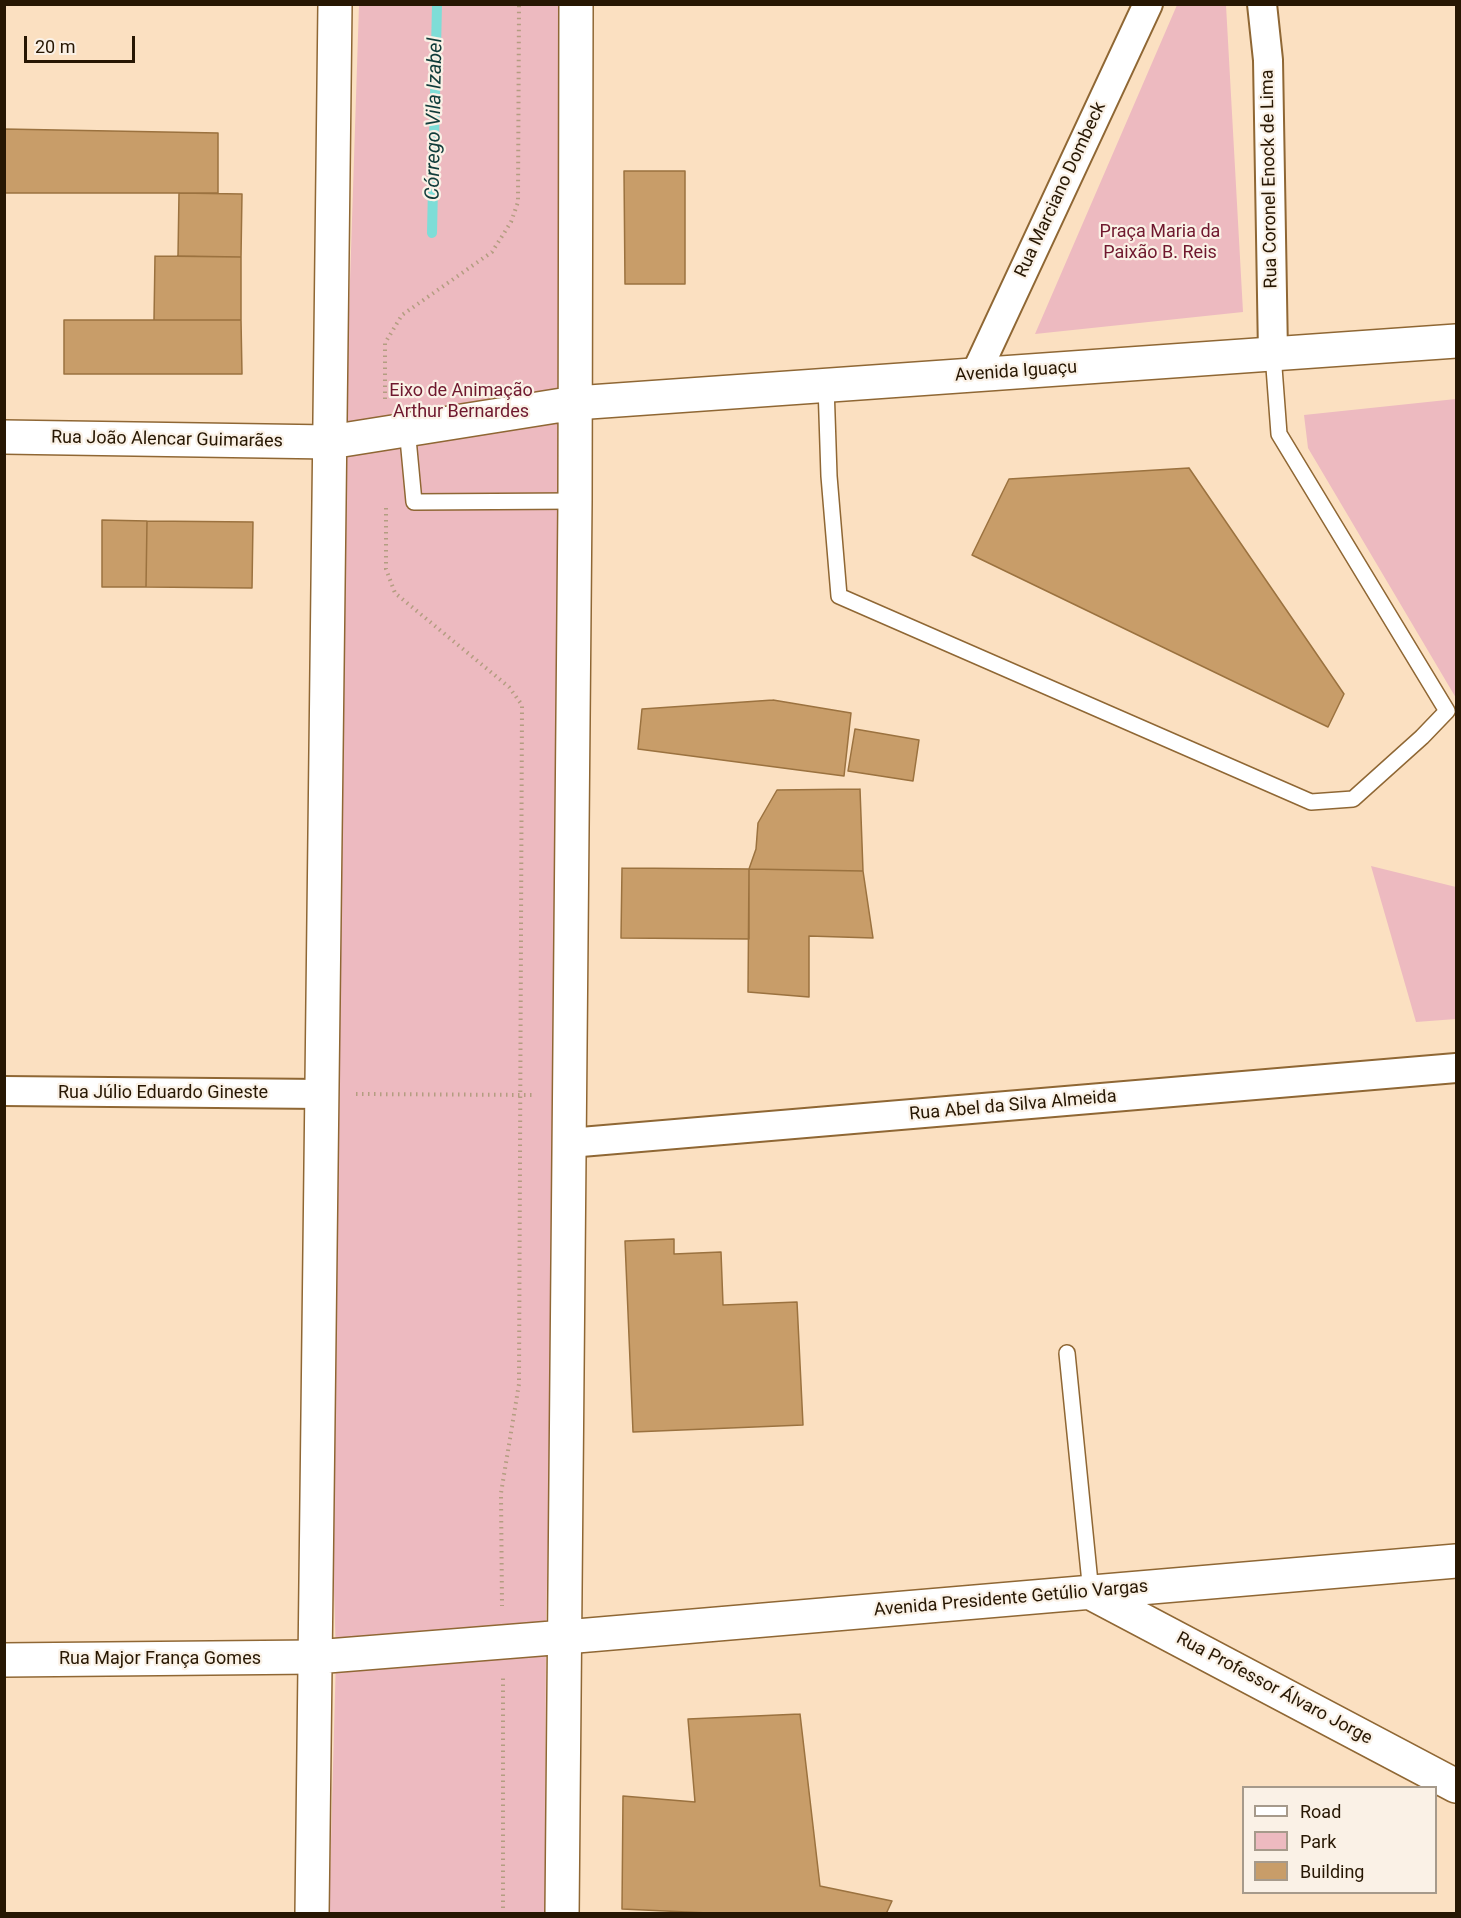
<!DOCTYPE html>
<meta charset="utf-8">
<style>
body{margin:0}
#map{position:relative;width:1461px;height:1918px;overflow:hidden;background:#fbe0c1;font-family:Roboto,sans-serif}
canvas{display:block}
.frame{position:absolute;inset:0;border:6px solid #271703;pointer-events:none}
.legend{position:absolute;left:1242px;top:1786px;width:195px;height:108px;box-sizing:border-box;background:#faf1e6;border:2px solid #a69a8b;margin:0;padding:8px 10px;list-style:none;font-size:18px;color:#271703}
.legend li{display:flex;align-items:center;gap:12px;height:30px}
.legend b{width:30px;border:2px solid #a69a8b}
.scale{position:absolute;left:24px;top:36px;width:111px;height:27px;box-sizing:border-box;border:3px solid #271703;border-top:0;padding-left:8px;font-size:18px;line-height:21px;white-space:nowrap;color:#271703;-webkit-text-stroke:4px #faf1e6;paint-order:stroke}
</style>
<div id="map">
<canvas width="1461" height="1918"></canvas>
<div class="frame"></div>
<ul class="legend">
<li><b style="height:8px;background:#fff"></b>Road</li>
<li><b style="height:16px;background:#edbac0"></b>Park</li>
<li><b style="height:16px;background:#c89d69"></b>Building</li>
</ul>
<div class="scale">20 m</div>
</div>
<script>
const ctx = document.querySelector('canvas').getContext('2d');
ctx.lineJoin = 'round';
function paint(path, color) {
  ctx.fillStyle = color;
  ctx.fill(path, 'evenodd');
}
function poly(rows) {
  const path = new Path2D();
  for (const r of rows) {
    path.moveTo(r[0], r[1]);
    for (let i = 2; i < r.length; i += 2) path.lineTo(r[i], r[i + 1]);
  }
  return path;
}
function strokePath(path, color, width, dash) {
  ctx.strokeStyle = color;
  ctx.lineWidth = width;
  ctx.lineCap = dash ? 'butt' : 'round';
  ctx.setLineDash(dash || []);
  ctx.stroke(path);
}
function drawText(font, color, halo, rows, align = 'center') {
  ctx.font = font + ' Roboto,sans-serif';
  ctx.lineWidth = 4.5;
  ctx.setLineDash([]);
  ctx.textBaseline = 'middle';
  ctx.strokeStyle = halo;
  ctx.fillStyle = color;
  for (const [text, x, y, turn = 0] of rows) {
    ctx.save();
    ctx.translate(x, y);
    ctx.rotate((+turn || 0) * Math.PI / 180);
    ctx.textAlign = isNaN(turn) ? turn : align;
    if (halo) ctx.strokeText(text, 0, 0);
    ctx.fillText(text, 0, 0);
    ctx.restore();
  }
}
const green = poly([
 [359,5,571,5,555,1258,546,1623,545,1913,329,1914,336,1657,330,1460,338,1095,348,342],
 [1177,5,1226,5,1243,312,1035,334],
 [1456,399,1456,698,1308,448,1304,415],
 [1371,866,1456,887,1456,1019,1416,1022]
]);
const stream = poly([
 [432,233,437,4]
]);
const building = poly([
 [4,129,218,133,218,193,4,193,4,129],
 [624,171,685,171,685,284,625,284,624,171],
 [179,193,242,194,241,257,178,256,179,193],
 [155,256,241,257,241,320,154,320,155,256],
 [64,320,241,320,242,374,64,374,64,320],
 [1189,468,1344,694,1328,727,972,555,1009,479,1189,468],
 [102,520,147,521,146,587,102,587,102,520],
 [147,521,253,522,252,588,146,587,147,521],
 [773,700,851,713,844,776,638,749,642,709,773,700],
 [855,729,919,740,913,781,848,771,855,729],
 [860,789,863,871,749,869,756,849,758,823,777,790,860,789],
 [622,868,749,869,749,939,621,938,622,868],
 [749,869,863,871,873,938,809,936,809,997,748,992,749,869],
 [674,1239,674,1254,721,1252,723,1305,797,1302,803,1425,633,1432,625,1241,674,1239],
 [800,1714,820,1886,892,1901,886,1914,730,1914,622,1909,623,1796,695,1802,688,1719,800,1714]
]);
const path = poly([
 [385,399,385,343,402,315,492,252,511,222,518,202,519,4],
 [386,508,386,569,395,593,509,687,522,705,519,1384,501,1493,502,1606],
 [356,1094,534,1095],
 [503,1914,503,1677]
]);
const lane = poly([
 [826,385,829,476,839,596,1311,802,1353,799,1422,737,1447,711,1279,434,1273,354],
 [407,428,414,502,575,501],
 [1067,1353,1091,1593]
]);
const street = poly([
 [1262,4,1268,60,1273,354],
 [975,375,1148,4],
 [4,1091,322,1094],
 [569,1143,1456,1068]
]);
const secondary = poly([
 [575,403,1456,341],
 [4,437,330,442],
 [1091,1593,1456,1786],
 [565,1637,1456,1561],
 [4,1660,315,1657]
]);
const primary = poly([
 [330,442,575,403],
 [315,1657,565,1637],
 [312,1914,335,4],
 [562,1914,575,501,576,4]
]);
const streetNames = [
 ["Rua Coronel Enock de Lima",1270,179,-91],
 ["Rua Marciano Dombeck",1061,190,-65],
 ["Avenida Iguaçu",1016,372,-4],
 ["Rua João Alencar Guimarães",167,440,1],
 ["Rua Júlio Eduardo Gineste",163,1093],
 ["Rua Abel da Silva Almeida",1013,1106,-5],
 ["Avenida Presidente Getúlio Vargas",1011,1599,-5],
 ["Rua Major França Gomes",160,1659],
 ["Rua Professor Álvaro Jorge",1274,1689,28]
];
const parkNames = [
 ["Praça Maria da",1160,232],
 ["Paixão B. Reis",1160,253],
 ["Eixo de Animação",461,391],
 ["Arthur Bernardes",461,412]
];
const waterNames = [
 ["Córrego Vila Izabel",435,119,-89]
];
paint(green, '#edbac0');
strokePath(stream, '#7eddd7', 10);
paint(building, '#c89d69');
strokePath(building, '#9b723f', 1.5);
strokePath(lane, '#8f6734', 18);
strokePath(street, '#8f6734', 32);
strokePath(secondary, '#8f6734', 36);
strokePath(primary, '#8f6734', 36);
strokePath(path, '#b49d81', 4, [1.5, 4.5]);
strokePath(lane, '#fff', 15);
strokePath(street, '#fff', 28);
strokePath(secondary, '#fff', 33);
strokePath(primary, '#fff', 33);
drawText('18px', '#271703', '#faf1e6', streetNames);
drawText('18px', '#6f182e', '#faf1e6', parkNames);
drawText('italic 20px', '#0f3c3a', '#faf1e6', waterNames);
</script>
